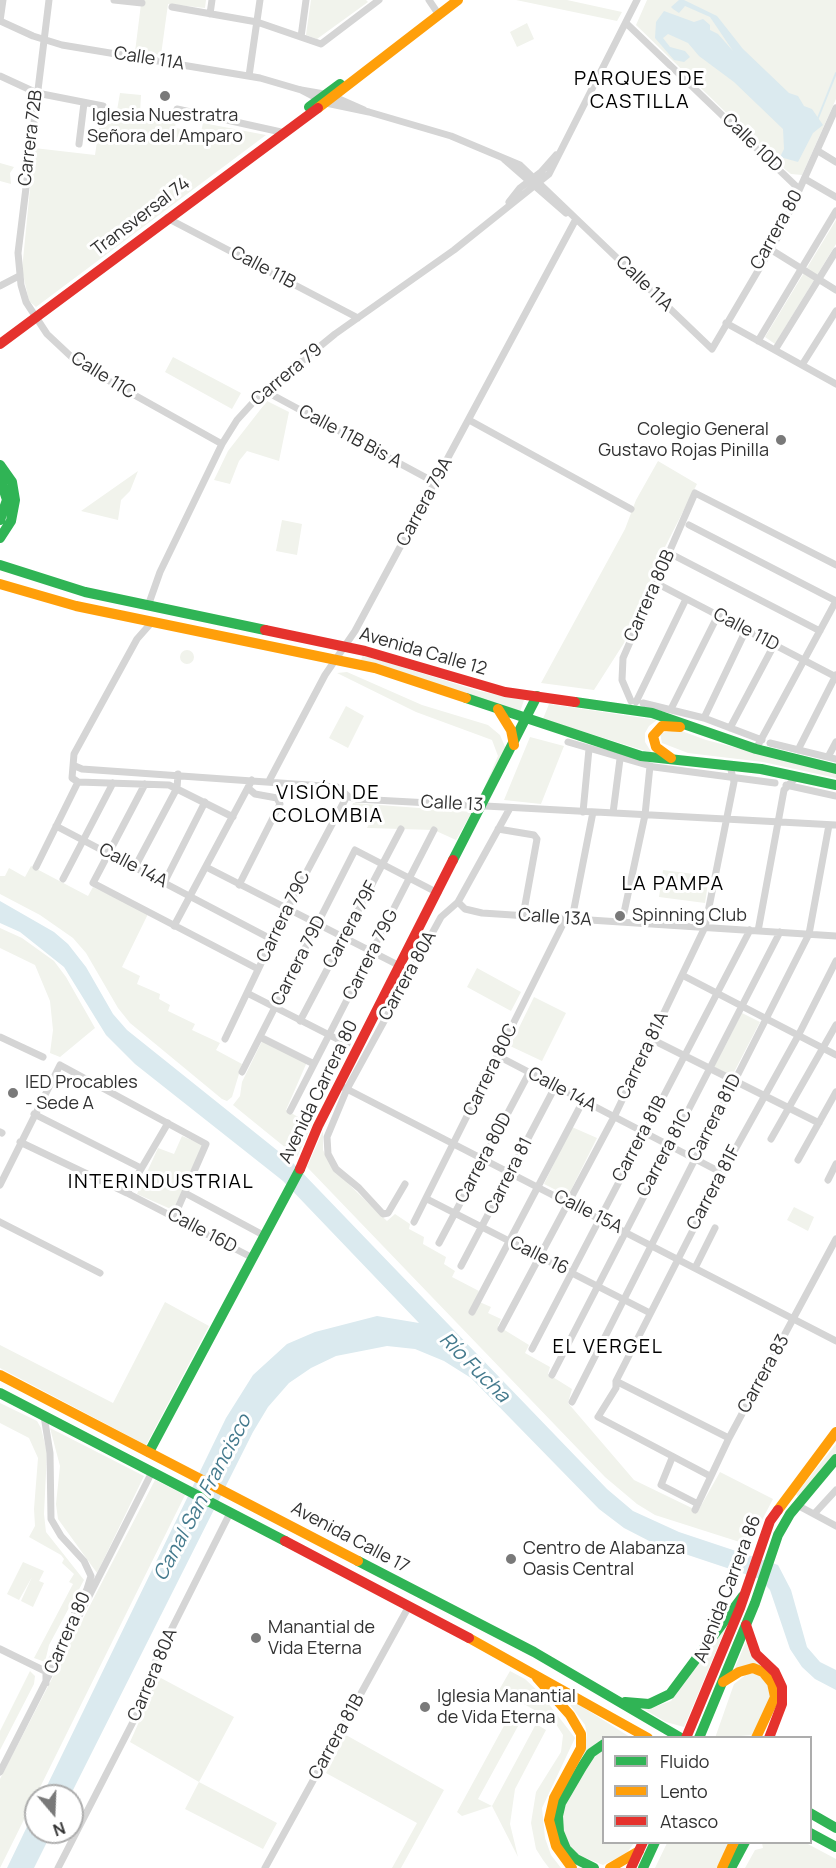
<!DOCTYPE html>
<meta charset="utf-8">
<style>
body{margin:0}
#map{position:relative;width:836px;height:1868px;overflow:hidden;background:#fff;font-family:Manrope,sans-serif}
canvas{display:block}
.legend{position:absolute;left:602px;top:1736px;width:210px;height:108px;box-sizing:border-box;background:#fff;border:2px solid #adadad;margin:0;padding:8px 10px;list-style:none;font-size:18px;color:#313131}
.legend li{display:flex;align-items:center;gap:12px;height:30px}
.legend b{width:30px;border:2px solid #adadad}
.north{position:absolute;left:24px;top:1784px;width:60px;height:60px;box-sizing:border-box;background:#fff;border:2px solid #adadad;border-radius:50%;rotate:161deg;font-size:16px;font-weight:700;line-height:24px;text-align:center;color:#313131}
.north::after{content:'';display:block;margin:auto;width:21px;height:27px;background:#797979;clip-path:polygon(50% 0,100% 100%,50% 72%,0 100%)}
</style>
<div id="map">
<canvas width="836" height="1868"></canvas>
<ul class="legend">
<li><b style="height:8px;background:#30b455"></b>Fluido</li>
<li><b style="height:8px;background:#ff9f0a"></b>Lento</li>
<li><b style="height:8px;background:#e5322d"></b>Atasco</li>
</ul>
<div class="north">N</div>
</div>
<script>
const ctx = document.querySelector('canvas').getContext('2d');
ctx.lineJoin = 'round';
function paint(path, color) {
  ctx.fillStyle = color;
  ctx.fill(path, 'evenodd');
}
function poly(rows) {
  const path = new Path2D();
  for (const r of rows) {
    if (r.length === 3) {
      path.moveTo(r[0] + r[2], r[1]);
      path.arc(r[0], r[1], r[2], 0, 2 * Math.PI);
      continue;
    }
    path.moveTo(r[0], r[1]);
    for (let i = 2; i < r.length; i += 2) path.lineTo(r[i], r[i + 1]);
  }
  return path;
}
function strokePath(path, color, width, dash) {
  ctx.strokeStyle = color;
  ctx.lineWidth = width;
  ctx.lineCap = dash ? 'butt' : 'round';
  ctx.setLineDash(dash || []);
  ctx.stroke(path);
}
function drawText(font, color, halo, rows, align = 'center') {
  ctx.font = font + ' Manrope,sans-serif';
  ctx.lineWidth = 6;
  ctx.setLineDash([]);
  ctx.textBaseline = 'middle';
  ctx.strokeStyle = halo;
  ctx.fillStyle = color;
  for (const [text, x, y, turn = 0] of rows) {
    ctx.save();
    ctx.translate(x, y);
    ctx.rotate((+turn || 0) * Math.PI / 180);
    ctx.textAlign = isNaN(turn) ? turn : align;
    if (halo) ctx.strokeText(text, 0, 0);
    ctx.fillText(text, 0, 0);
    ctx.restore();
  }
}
const green = poly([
 [114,0,206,0,205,8,168,4,161,55,135,52,141,4],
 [311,0,366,0,368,2,317,39,306,35],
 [516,0,567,0,622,12,617,21],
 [647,0,836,0,836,99,802,175,791,174,781,166,636,25],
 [527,23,534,39,517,47,510,32],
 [120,93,141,95,140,113,159,120,176,120,175,128,201,132,203,123,266,135,36,307,29,301,22,270,34,148,95,155,100,121,115,122],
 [0,163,14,167,10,173,11,184,0,181],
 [836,220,836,244,775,344,765,337],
 [173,357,241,393,232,409,165,372],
 [267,401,289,412,279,461,247,451,239,461,230,484,214,480,228,451],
 [658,461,697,484,664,549,624,643,594,690,541,683,625,529,636,500],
 [138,471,130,491,121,500,118,520,81,511],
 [282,520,302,524,297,555,276,551],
 [187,657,7],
 [363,655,479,691,524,700,520,712,360,662],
 [347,672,422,705,488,725,500,735,506,749,478,802,498,756,492,740,416,712,337,673],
 [549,704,657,720,649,726,645,733,645,742,652,753,543,719],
 [346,706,364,716,348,748,329,738],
 [679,730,706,740,836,773,836,778,763,762,688,753,662,743,660,733],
 [530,737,564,746,541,804,504,800],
 [353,803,472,812,456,840,434,830,367,828,369,824,349,814],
 [31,866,88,896,93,887,148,914,122,967,140,976,137,984,160,994,159,999,170,1005,168,1011,195,1024,192,1030,220,1043,216,1050,242,1064,232,1097,227,1101,222,1099,130,1023,118,1008,86,953,73,938,40,915,0,894,0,876,5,876,9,868,25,877],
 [663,870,709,876,705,903,659,897],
 [0,928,22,938,54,961,66,977,95,1028,60,1057,50,1053,53,1030,50,1001,35,965,0,948],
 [477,968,521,992,511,1011,467,987],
 [534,997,566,1013,542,1061,510,1046],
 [742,1013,760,1022,732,1076,714,1067],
 [262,1041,307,1062,286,1110,312,1125,297,1157,233,1105,240,1096,242,1082],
 [572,1127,597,1138,568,1196,544,1184],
 [323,1131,323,1150,333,1169,387,1221,395,1214,410,1224,409,1229,424,1237,423,1244,446,1257,444,1264,455,1271,452,1277,479,1291,475,1300,491,1307,488,1313,501,1319,498,1326,529,1345,525,1353,550,1367,548,1374,572,1389,568,1403,634,1480,698,1511,720,1472,773,1499,749,1545,655,1515,637,1504,605,1477,307,1167],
 [182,1136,204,1145,173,1210,137,1194,158,1148,174,1154],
 [794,1207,814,1217,808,1231,787,1220],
 [165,1302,209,1326,146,1445,0,1368,0,1345,113,1403],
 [0,1403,37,1421,41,1428,47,1452,44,1514,46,1532,84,1580,49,1645,45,1662,34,1658,73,1584,69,1582,74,1574,62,1563,64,1559,61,1555,29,1537,35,1526,34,1509,38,1458,29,1438,0,1423],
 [50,1428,144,1476,97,1573,58,1519,56,1504,60,1466],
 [836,1444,836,1453,798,1497,796,1494],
 [155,1480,185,1495,0,1868,0,1779],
 [23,1562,44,1571,39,1581,44,1583,33,1607,21,1601,32,1577,19,1600,7,1594],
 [730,1618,684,1727,666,1722,642,1708,657,1706,671,1701],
 [748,1637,761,1664,759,1667,734,1670],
 [30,1671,35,1676,34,1684,0,1750,0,1731],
 [510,1671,525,1679,541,1694,575,1738,542,1808,545,1838,551,1855,561,1868,549,1868,543,1860,536,1849,531,1823,536,1792,561,1752,563,1735,554,1721,499,1690],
 [747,1674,757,1674,770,1685,770,1701,753,1735,715,1738,734,1684],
 [159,1677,234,1717,199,1782,277,1823,263,1849,185,1809,199,1782,130,1742],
 [562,1694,630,1737,604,1738,583,1757,587,1734,585,1725],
 [512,1711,523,1717,478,1799,492,1806,536,1724,546,1730,515,1789,510,1824,518,1857,492,1806,462,1816,457,1812],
 [346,1735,444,1790,401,1868,392,1868,417,1823,326,1773],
 [603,1748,604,1842,634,1843,626,1854,603,1865,576,1854,565,1841,561,1816,565,1805,594,1753],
 [667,1843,728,1843,718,1868,655,1868],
 [762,1843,806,1843,836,1859,836,1868,745,1868,755,1850,763,1848]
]);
const water = poly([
 [679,0,684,0,717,16,743,49,789,93,798,96,804,106,812,109,823,125,813,133,798,162,780,157,784,149,783,129,734,82,699,56,688,43,668,34,663,38,670,47,685,51,690,57,684,62,674,60,655,38,656,22,664,11,694,22,703,19,710,25,710,30,718,34,733,51,710,17,685,6,679,13,673,9,671,7],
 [0,901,54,932,68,944,86,967,113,1014,127,1030,293,1163,607,1489,633,1511,679,1532,778,1565,791,1590,807,1647,820,1662,836,1670,836,1690,815,1679,802,1667,790,1649,770,1590,760,1579,655,1544,624,1528,599,1509,471,1378,444,1361,415,1349,387,1346,336,1356,311,1368,289,1383,268,1407,253,1432,70,1796,42,1796,226,1418,253,1375,287,1344,315,1332,377,1316,419,1323,283,1181,135,1064,106,1035,64,967,20,932,0,923],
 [36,1808,36,1832,52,1832,34,1868,7,1868]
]);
const stream = poly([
 [818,118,836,73]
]);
const street = poly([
 [49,0,18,253,21,285,26,302,47,334,79,364,222,444],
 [114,0,142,3],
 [429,0,439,15],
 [172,7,257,22,321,44,379,0],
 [210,14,212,0],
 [0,21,33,36,62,45,260,78,301,90,330,95,364,110],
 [0,21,3,0],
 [626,23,799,189],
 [301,37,306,0],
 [0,76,37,93,103,106],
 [249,76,260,0],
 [301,90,326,103,369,112,451,136,520,165,712,349,779,235,836,108],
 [177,109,281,132],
 [79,144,84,103],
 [818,151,836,162],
 [504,159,566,213],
 [805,179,836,197],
 [509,202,520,188,541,172,556,155],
 [167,218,358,318],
 [770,249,836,290],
 [0,286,19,276],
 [726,323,836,384],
 [758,341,836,211],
 [775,350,836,251],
 [802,365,836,311],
 [265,391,436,483],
 [469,420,631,509],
 [689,525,836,601,756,749],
 [673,555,820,631],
 [656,583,836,677],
 [148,606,160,572,222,444,237,420,258,397,335,334,454,250,549,174,637,0],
 [152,622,137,639,74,754,72,778,78,782,169,785,233,817],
 [631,701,622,680,623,658,695,493,836,565],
 [636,702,686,599],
 [643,703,704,718,762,740],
 [671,709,718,615],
 [704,718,746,630],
 [730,728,774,645],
 [568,742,654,767,775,783],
 [770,743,836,759],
 [798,750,836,675],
 [828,757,836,742],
 [75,766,82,769,337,787,349,797,356,799,836,825],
 [269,781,325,675,355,631,576,219],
 [145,784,93,883,258,969],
 [786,785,836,796],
 [583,812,589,749],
 [613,813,620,759],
 [56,826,273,940],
 [498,829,534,835,537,839,523,916],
 [36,867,78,782],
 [135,867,177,788,178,774],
 [206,867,400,966],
 [63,879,113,783],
 [164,883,205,802],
 [239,885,280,804,277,798,255,794,248,788],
 [458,902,465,909,482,913,836,936],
 [572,919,593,812],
 [622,922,645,815,650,766],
 [174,926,252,780],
 [758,931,784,790,797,776],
 [682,975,836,1055],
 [247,993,347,1044],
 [300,1021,401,829],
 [0,1037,43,1057],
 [260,1037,314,1064],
 [225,1039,287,909,347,796],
 [651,1039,819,1123],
 [498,1056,722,1173],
 [242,1072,355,850,438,893],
 [339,1085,836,1341],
 [290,1111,434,830],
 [34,1114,141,1168],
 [0,1132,2,1133],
 [771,1139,836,1025],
 [20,1142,127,1193,253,1258],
 [798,1160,836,1092],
 [828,1180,836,1164],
 [405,1184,388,1213,383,1214,359,1188,336,1169,328,1154,327,1137,347,1089,441,917,458,902,510,808],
 [0,1185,60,1065,206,1144,174,1217],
 [127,1193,168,1123],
 [185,1193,265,1236],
 [427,1199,650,1313],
 [0,1222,100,1273],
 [414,1222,566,918],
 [439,1243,529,1073],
 [461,1266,555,1087],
 [695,1268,715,1228],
 [472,1312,583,1101],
 [501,1329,614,1117,705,927,734,782,730,766],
 [532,1349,750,930],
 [552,1375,780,932],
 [616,1381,729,1438],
 [572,1402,809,934,829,825],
 [44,1416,50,1453,51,1519,61,1536,84,1561,91,1576,87,1589,46,1671,46,1683],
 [672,1458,661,1485,698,1504],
 [710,1476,598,1417,616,1388,616,1381,722,1173,798,1036,836,961],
 [797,1505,836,1526],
 [695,1510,729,1438,836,1239],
 [814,1514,836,1490],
 [0,1649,49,1673],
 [0,1772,152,1472],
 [58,1868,154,1681,153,1666,230,1513],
 [265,1868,409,1606]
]);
const fast = poly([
 [309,107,340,84],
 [0,465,12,482,15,500,11,521,0,538],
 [0,478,7,500,0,520],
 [0,565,85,592,265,630],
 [466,698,641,756,761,769,836,785],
 [575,702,652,713,756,749,836,769],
 [453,860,537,696],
 [0,1393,285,1541],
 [149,1452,300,1169],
 [358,1561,534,1652,681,1738],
 [625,1702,649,1704,670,1694,743,1596],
 [699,1738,755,1603,778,1535,790,1514,836,1459],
 [810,1813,836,1828],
 [810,1833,836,1847],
 [594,1868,576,1859,566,1849,559,1832,558,1816,561,1803,582,1767,591,1753,604,1744],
 [643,1868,655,1842],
 [731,1868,745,1842]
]);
const slow = poly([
 [318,108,458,0],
 [0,584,76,606,375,668,466,698],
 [498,709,511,730,514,745],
 [671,758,656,747,653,736,662,726,680,727],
 [0,1375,358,1561],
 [778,1510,836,1432],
 [469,1638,648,1738],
 [537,1678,570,1715,581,1734,581,1748,554,1798,549,1820,556,1846,572,1868],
 [723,1682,739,1672,753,1668,763,1672,772,1683,775,1697,756,1738],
 [610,1868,639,1851],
 [722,1868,734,1842]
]);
const jam = poly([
 [0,344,318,108],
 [265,630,365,651,505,692,575,702],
 [300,1169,318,1126,453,860],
 [285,1541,469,1638],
 [746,1625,756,1654,775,1672,782,1687,782,1704,769,1738],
 [686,1738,740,1608,770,1521,778,1510],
 [631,1868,643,1842]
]);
const markers = [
 [165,96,6,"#797979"],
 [781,440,6,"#797979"],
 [620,916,6,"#797979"],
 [13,1093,6,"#797979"],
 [511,1559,6,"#797979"],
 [256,1638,6,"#797979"],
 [425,1707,6,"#797979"]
];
const streetNames = [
 ["Calle 11A",149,59,9],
 ["Carrera 72B",31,138,-83],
 ["Calle 10D",752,143,44],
 ["Transversal 74",141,217,-37],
 ["Carrera 80",777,230,-61],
 ["Calle 11B",263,268,28],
 ["Calle 11A",644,284,44],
 ["Carrera 79",287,375,-40],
 ["Calle 11C",103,376,32],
 ["Calle 11B Bis A",350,437,28],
 ["Carrera 79A",425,502,-62],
 ["Carrera 80B",650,596,-66],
 ["Calle 11D",746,630,28],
 ["Avenida Calle 12",423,652,16],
 ["Calle 13",452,804,3],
 ["Calle 14A",133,866,28],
 ["Carrera 79C",284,917,-64],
 ["Calle 13A",555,918,4],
 ["Carrera 79F",351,925,-62],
 ["Carrera 79G",371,955,-63],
 ["Carrera 79D",299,961,-63],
 ["Carrera 80A",408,976,-61],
 ["Carrera 81A",643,1056,-64],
 ["Carrera 80C",491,1070,-64],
 ["Calle 14A",562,1090,28],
 ["Avenida Carrera 80",319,1092,-64],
 ["Carrera 81D",715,1118,-63],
 ["Carrera 81B",640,1139,-62],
 ["Carrera 81C",665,1153,-62],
 ["Carrera 80D",484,1158,-62],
 ["Carrera 81",509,1176,-63],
 ["Carrera 81F",714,1188,-62],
 ["Calle 15A",588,1212,27],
 ["Calle 16D",202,1231,28],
 ["Calle 16",539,1256,27],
 ["Carrera 83",764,1374,-61],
 ["Avenida Calle 17",350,1538,28],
 ["Avenida Carrera 86",728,1589,-69],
 ["Carrera 80",68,1633,-66],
 ["Carrera 80A",153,1675,-67],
 ["Carrera 81B",337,1737,-61]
];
const poiNames = [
 ["Iglesia Nuestratra",165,116,"center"],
 ["Señora del Amparo",165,137,"center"],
 ["Colegio General",769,430,"right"],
 ["Gustavo Rojas Pinilla",769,451,"right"],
 ["Spinning Club",632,916],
 ["IED Procables",25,1083],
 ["- Sede A",25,1104],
 ["Centro de Alabanza",523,1549],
 ["Oasis Central",523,1570],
 ["Manantial de",268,1628],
 ["Vida Eterna",268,1649],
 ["Iglesia Manantial",437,1697],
 ["de Vida Eterna",437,1718]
];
const neighbourhoodNames = [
 ["PARQUES DE",640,79],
 ["CASTILLA",640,102],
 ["VISIÓN DE",328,793],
 ["COLOMBIA",328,816],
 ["LA PAMPA",673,884],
 ["INTERINDUSTRIAL",161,1182],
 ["EL VERGEL",608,1347]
];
const waterNames = [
 ["Río Fucha",474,1368,45],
 ["Canal San Francisco",203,1498,-62]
];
paint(green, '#f1f3ec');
paint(water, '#dbeaef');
strokePath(stream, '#dbeaef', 2);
strokePath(street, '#d5d5d5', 7);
strokePath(fast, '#30b455', 10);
strokePath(slow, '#ff9f0a', 10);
strokePath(jam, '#e5322d', 10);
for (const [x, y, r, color] of markers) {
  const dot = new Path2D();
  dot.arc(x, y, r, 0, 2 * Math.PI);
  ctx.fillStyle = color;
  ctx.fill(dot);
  strokePath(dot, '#fff', 2);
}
drawText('18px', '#313131', '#fff', streetNames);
drawText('18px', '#313131', '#fff', poiNames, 'left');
ctx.letterSpacing = '1.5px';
drawText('20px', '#000', '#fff', neighbourhoodNames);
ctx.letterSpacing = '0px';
drawText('italic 20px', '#447a8d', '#fff', waterNames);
</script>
